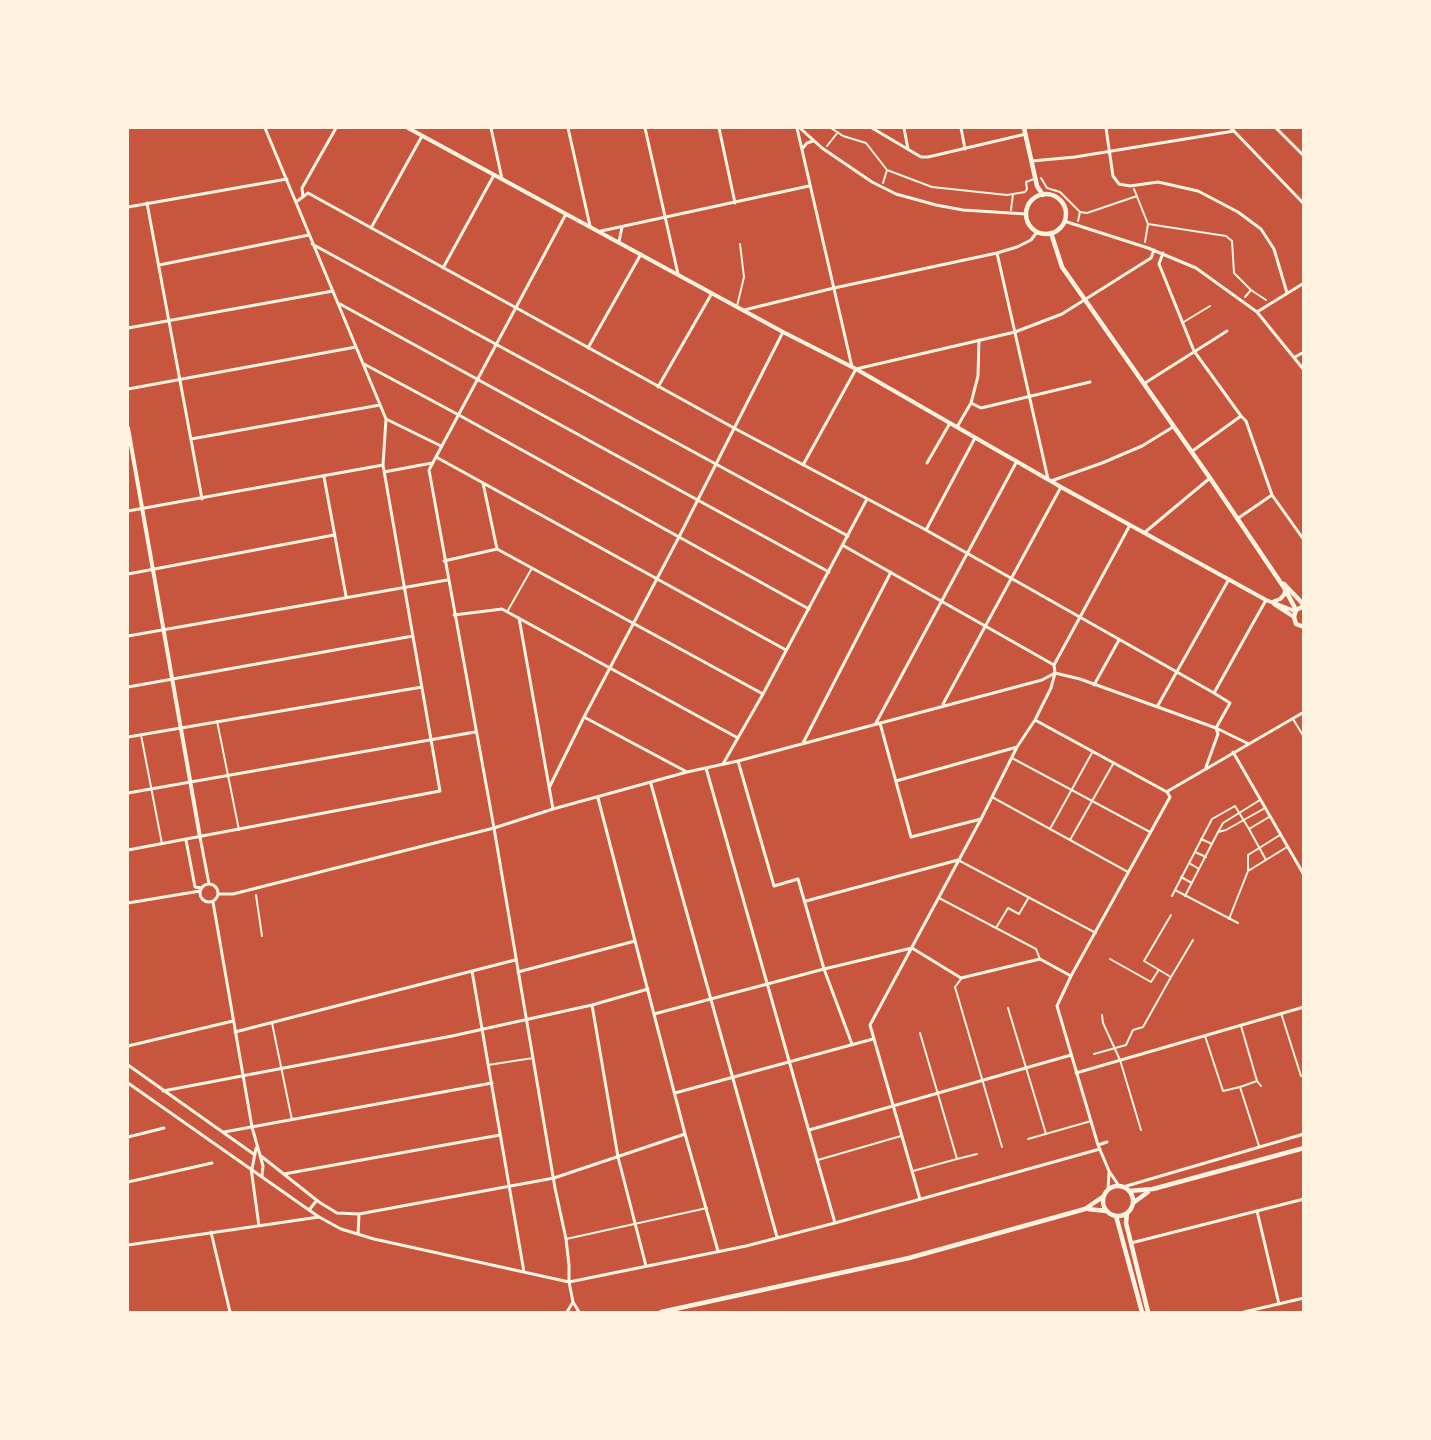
<!DOCTYPE html>
<style>
body{margin:0}
#map{position:relative;width:1431px;height:1440px;overflow:hidden;background:#c8553d;font-family:"DejaVu Sans",sans-serif}
canvas{display:block}
.frame{position:absolute;inset:0;border:129px solid #fff3e0;pointer-events:none}
</style>
<div id="map">
<canvas width="1431" height="1440"></canvas>
<div class="frame"></div>
</div>
<script>
const ctx = document.querySelector('canvas').getContext('2d');
ctx.lineJoin = 'round';
function poly(rows) {
  const path = new Path2D();
  for (const r of rows) {
    if (r.length === 3) {
      path.moveTo(r[0] + r[2], r[1]);
      path.arc(r[0], r[1], r[2], 0, 2 * Math.PI);
      continue;
    }
    path.moveTo(r[0], r[1]);
    for (let i = 2; i < r.length; i += 2) path.lineTo(r[i], r[i + 1]);
  }
  return path;
}
function strokePath(path, color, width, dash) {
  ctx.strokeStyle = color;
  ctx.lineWidth = width;
  ctx.lineCap = dash ? 'butt' : 'round';
  ctx.setLineDash(dash || []);
  ctx.stroke(path);
}
const pedestrian = poly([
 [831,128,843,136,866,143,887,170,883,183],
 [827,146,838,132],
 [887,170,932,187,1007,195,1025,192,1027,189,1026,182,1034,179],
 [1041,178,1047,188,1060,192,1080,212],
 [1134,189,1148,224],
 [1011,210,1013,194],
 [1078,221,1080,212,1087,213,1137,196],
 [1145,242,1148,224,1226,236,1232,241,1234,273,1251,290],
 [1245,297,1251,290,1266,300],
 [737,306,744,277,740,244],
 [1182,323,1210,306],
 [507,612,532,568],
 [1293,719,1304,737],
 [217,721,239,830],
 [141,735,162,844],
 [1012,758,1150,832],
 [992,797,1128,872],
 [1050,829,1093,751],
 [1218,832,1223,823,1260,800],
 [1201,839,1212,844],
 [1070,840,1113,764],
 [1195,852,1206,857],
 [958,860,1096,933],
 [1266,860,1249,829,1269,817],
 [1189,863,1199,869],
 [1248,871,1248,855,1280,835],
 [1181,877,1192,883],
 [256,895,262,936],
 [1172,896,1175,890],
 [1185,896,1218,832,1226,830,1265,808],
 [939,898,1036,949,1040,959],
 [1171,915,1144,961,1171,977,1193,940],
 [1229,919,1248,871,1287,847],
 [1238,923,1175,890,1212,819,1235,806,1249,829],
 [996,928,1008,908,1019,914,1029,897],
 [1110,959,1151,982,1158,971],
 [961,979,955,987,1002,1147],
 [1008,1008,1046,1134],
 [1281,1013,1301,1076],
 [1102,1015,1103,1023,1120,1060,1141,1130],
 [272,1023,292,1120],
 [920,1033,957,1159,977,1154],
 [1205,1036,1223,1091,1240,1087,1257,1081,1241,1026],
 [1094,1054,1126,1045,1133,1030,1143,1027,1171,977],
 [488,1065,533,1058],
 [1257,1081,1261,1086],
 [1240,1087,1259,1146],
 [1028,1139,1091,1121],
 [818,1160,901,1136],
 [913,1171,957,1159],
 [566,1239,707,1208]
]);
const minor = poly([
 [491,128,502,179],
 [568,128,590,226],
 [645,128,678,274],
 [719,128,735,203],
 [797,128,852,367],
 [800,128,822,148,872,182,896,194,936,205,963,210,1026,214],
 [872,128,921,157,928,157,1026,134],
 [904,128,908,149],
 [961,128,965,149],
 [1106,128,1113,176,1119,184,1130,186,1158,182,1198,191,1238,212,1261,229,1274,249,1287,293],
 [1231,128,1304,204],
 [1276,128,1304,156],
 [802,149,807,143,813,141],
 [1032,161,1075,157,1234,131],
 [303,197,302,188,336,128],
 [296,202,308,193,734,428,926,530,1214,693,1230,703,1216,728,1218,734,1206,767],
 [147,203,202,499],
 [128,207,287,179],
 [566,214,429,470,494,828,555,1188,566,1239,569,1265,569,1282,573,1302],
 [1064,221,1148,248,1196,268,1257,312,1304,370],
 [371,228,422,136],
 [601,231,809,186],
 [619,242,622,227],
 [312,244,848,536],
 [997,253,1048,479],
 [1163,253,1159,264,1194,351,1241,416,1246,421,1272,495,1304,540],
 [159,265,309,235],
 [443,268,494,175],
 [340,304,829,572],
 [744,310,834,288,997,253,1017,247,1031,240,1037,232],
 [1257,312,1304,283],
 [128,328,333,291],
 [588,348,641,254],
 [1295,357,1304,352],
 [364,364,457,414,809,609],
 [1145,383,1227,331],
 [658,387,712,293],
 [128,389,356,347],
 [971,403,981,408,1090,382],
 [386,419,441,446],
 [957,427,971,403,978,376,979,340],
 [191,439,380,405],
 [1191,452,1241,416],
 [436,457,786,650],
 [927,463,950,423],
 [803,465,856,369,1015,332,1041,322,1062,314,1151,258,1154,250],
 [384,472,432,463],
 [324,477,346,596],
 [1051,481,1102,463,1142,446,1173,427],
 [483,483,497,549],
 [128,511,383,465],
 [1237,519,1272,495],
 [926,530,975,438],
 [1144,533,1210,478],
 [844,546,1054,665],
 [444,561,497,549,763,694],
 [128,574,334,535],
 [454,615,502,609,738,738],
 [519,618,553,809],
 [128,636,447,580],
 [1094,685,1119,640],
 [128,687,413,636],
 [1214,693,1266,600],
 [943,704,1061,487],
 [1157,707,1229,579],
 [584,717,687,772],
 [1035,720,1167,792],
 [876,723,1017,461],
 [880,723,911,837,981,819],
 [128,737,422,687],
 [803,743,891,572],
 [1233,752,1304,875],
 [738,761,774,886,798,879,824,969,852,1044],
 [723,764,763,694,867,499],
 [706,768,835,1223],
 [896,781,1017,747],
 [651,784,777,1237],
 [549,788,584,717,679,537,783,332],
 [1168,791,1304,712],
 [128,793,475,732],
 [598,798,685,1134,718,1251],
 [200,837,209,884],
 [186,840,195,887,202,888],
 [128,850,440,791,383,465,386,419,265,128],
 [209,893,9],
 [219,894,233,894,494,828,553,809,687,772,738,761,1042,680,1055,673,1054,665,1130,525],
 [806,901,958,860],
 [213,902,252,1127,263,1166,262,1176],
 [128,903,200,891],
 [472,971,524,1272],
 [518,972,635,941],
 [592,1005,618,1157,646,1266],
 [654,1014,824,969,912,948,961,978,1040,959,1071,976],
 [235,1032,515,960],
 [128,1046,233,1021],
 [128,1065,255,1155],
 [1076,1073,1304,1007],
 [128,1083,319,1217,341,1229,374,1239,569,1282,746,1246,835,1223,1100,1149],
 [163,1091,452,1036,592,1005,648,989],
 [675,1093,873,1039],
 [809,1130,1071,1055],
 [224,1132,492,1083],
 [128,1137,164,1128],
 [1098,1145,1107,1142],
 [261,1156,319,1202,337,1213,359,1214,554,1178,685,1134],
 [251,1168,259,1226],
 [252,1169,256,1148],
 [284,1174,500,1135],
 [128,1182,212,1163],
 [1119,1186,1109,1171,1098,1145,1057,1006,1071,976,1170,797,1167,792],
 [1123,1187,1304,1134],
 [1108,1190,1109,1173],
 [920,1199,870,1025,981,819,1017,747,1035,720,1051,688,1055,673,1080,679,1216,728,1249,744],
 [309,1210,317,1200],
 [1257,1211,1279,1304],
 [211,1232,230,1312],
 [358,1234,359,1215],
 [1131,1243,1304,1199],
 [128,1245,319,1217],
 [567,1312,573,1302,579,1312],
 [1244,1312,1304,1298]
]);
const tertiary = poly([
 [408,128,783,332,856,369,1061,487,1266,600,1295,611],
 [128,428,200,837],
 [1272,602,1280,599,1284,595,1285,590],
 [1274,604,1294,617]
]);
const secondary = poly([
 [1024,128,1037,186,1043,195],
 [1046,214,20],
 [1051,233,1062,267,1210,478,1285,589,1296,610],
 [1284,584,1304,605],
 [1304,606,1296,610,1294,617,1296,624,1304,627],
 [1118,1201,15],
 [1129,1191,1153,1189,1304,1148],
 [1133,1203,1148,1192],
 [1088,1209,1106,1211],
 [1127,1213,1126,1223,1148,1312],
 [1116,1216,1142,1312],
 [661,1312,909,1258,1085,1209,1104,1196]
]);
strokePath(pedestrian, '#fff3e0', 2);
strokePath(minor, '#fff3e0', 3);
strokePath(tertiary, '#fff3e0', 4);
strokePath(secondary, '#fff3e0', 4.5);
</script>
